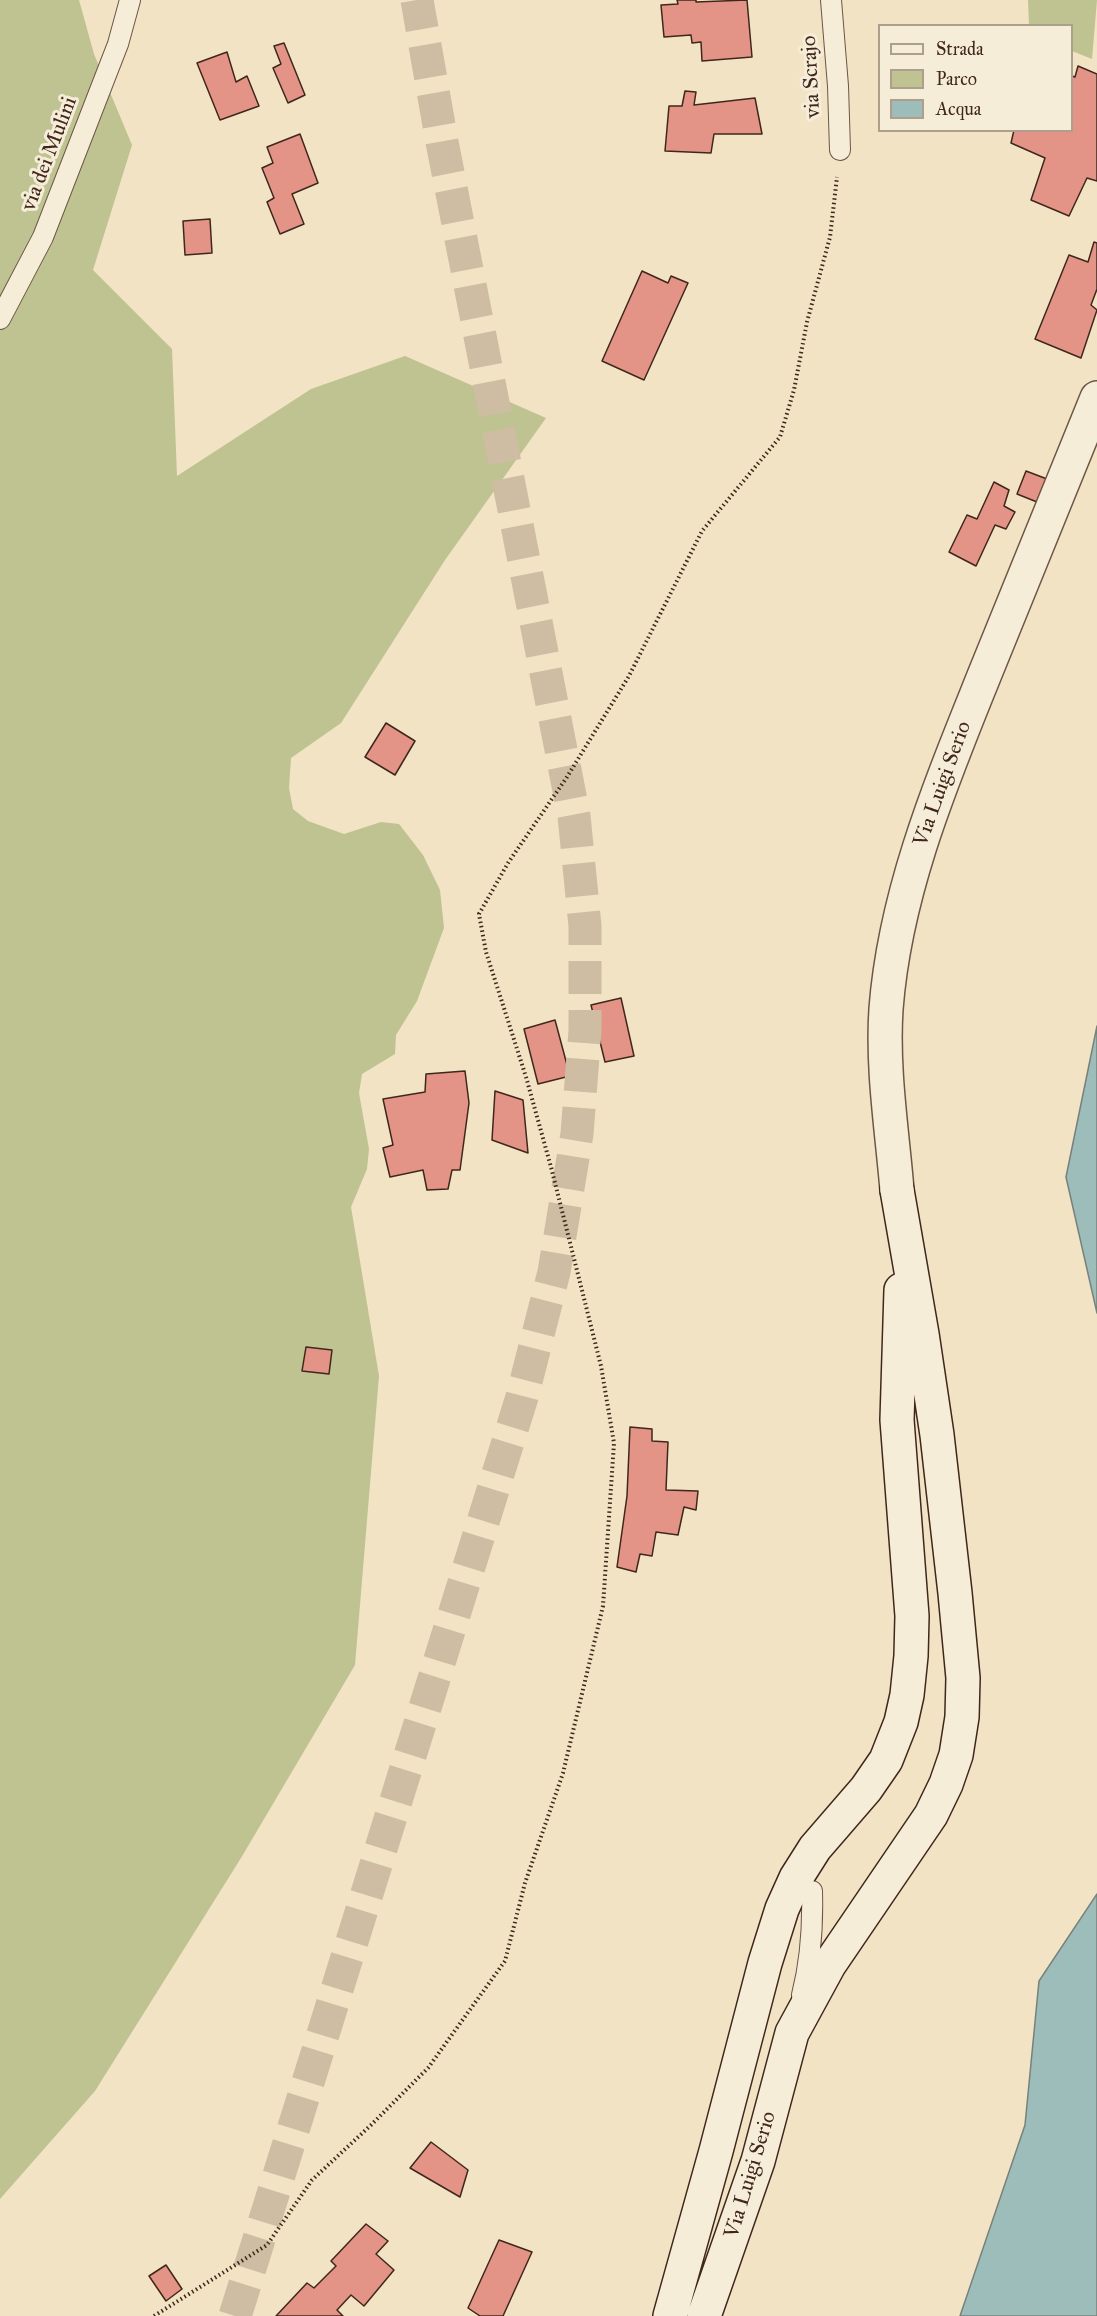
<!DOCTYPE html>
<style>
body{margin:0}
#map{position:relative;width:1097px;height:2316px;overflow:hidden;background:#f1e3c4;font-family:"IM FELL Great Primer",serif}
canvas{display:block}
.legend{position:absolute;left:878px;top:24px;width:195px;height:108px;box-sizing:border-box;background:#f6edd9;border:2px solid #ad9e8d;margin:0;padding:8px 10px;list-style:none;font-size:18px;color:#40271c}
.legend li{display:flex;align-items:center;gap:12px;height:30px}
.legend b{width:30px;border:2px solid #ad9e8d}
</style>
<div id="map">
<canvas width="1097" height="2316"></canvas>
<ul class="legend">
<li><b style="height:8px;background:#f6edd9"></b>Strada</li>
<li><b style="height:16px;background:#bfc291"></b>Parco</li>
<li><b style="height:16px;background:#9cbdba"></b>Acqua</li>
</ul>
</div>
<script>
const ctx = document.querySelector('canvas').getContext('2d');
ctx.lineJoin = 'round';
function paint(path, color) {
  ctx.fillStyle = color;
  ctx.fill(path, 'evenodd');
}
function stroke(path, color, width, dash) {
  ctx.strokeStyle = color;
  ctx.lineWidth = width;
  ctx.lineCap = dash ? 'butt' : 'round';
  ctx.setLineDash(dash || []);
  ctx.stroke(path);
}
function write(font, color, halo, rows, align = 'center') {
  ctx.font = font + ' "IM FELL Great Primer",serif';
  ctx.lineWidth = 6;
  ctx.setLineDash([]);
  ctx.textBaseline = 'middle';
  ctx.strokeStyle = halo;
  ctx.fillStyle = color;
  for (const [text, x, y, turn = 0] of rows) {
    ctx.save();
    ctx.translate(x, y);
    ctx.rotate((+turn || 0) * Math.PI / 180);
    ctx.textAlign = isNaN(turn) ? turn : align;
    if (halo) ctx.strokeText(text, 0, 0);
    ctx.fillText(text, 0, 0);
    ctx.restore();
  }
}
paint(new Path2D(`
 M0,0H79L94,54L132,145L93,270L172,349L177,476L311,389L405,356L546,418L445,560L341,723L291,758L289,788L293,809L308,821L344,834L381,822L399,824L423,855L440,890L444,928L417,1001L396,1035L395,1054L362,1074L359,1093L369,1149L367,1169L351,1207L379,1376L355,1665L241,1858L95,2091L0,2199Z
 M1028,0H1097L1092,59L1072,51V26L1029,25Z`), '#bfc291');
const water = new Path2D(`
 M1097,1026V1313L1066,1177Z
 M1097,1894V2316H960L1025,2125L1039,1981Z`);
paint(water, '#9cbdba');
stroke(water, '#77817b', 1.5);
const building = new Path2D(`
 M677,0H696V2L747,0L752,57L702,61L701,42L692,43L691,35L664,37L661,5L678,4Z
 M284,43L305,95L288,103L273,68L281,64L274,46Z
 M227,52L236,82L247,76L259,106L220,120L197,63Z
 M1078,66L1097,74V181L1087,178L1069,216L1031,200L1045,158L1011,143L1014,130H1072V76L1075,77Z
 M685,91L696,92L694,105L755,98L762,134H714L711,153L665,151L669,106H682Z
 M300,134L318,183L292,194L304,224L280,234L267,202L274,198L262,168L273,163L267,147Z
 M210,219L212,253L185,255L183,221Z
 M1094,242L1097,243V289L1091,305L1097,310L1081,358L1035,339L1069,255L1088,262Z
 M642,271L668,283L671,276L688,283L644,380L602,361Z
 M1026,471L1047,479L1037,502L1017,494Z
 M994,482L1009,490L1004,506L1015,512L1006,529L995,525L976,566L949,552L967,515L977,519Z
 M386,723L415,741L395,775L365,757Z
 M621,998L634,1056L605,1062L591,1005Z
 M555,1020L570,1076L538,1084L524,1029Z
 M465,1071L469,1103L460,1170H452L448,1189L427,1190L423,1170L390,1177L383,1148L393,1145L383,1099L425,1092L426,1074Z
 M495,1091L523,1100L528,1153L492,1140Z
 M306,1347L332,1350L329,1374L302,1371Z
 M630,1427L652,1429V1441L668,1442L666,1490L698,1491L696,1510L684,1507L678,1535L656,1532L652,1556L640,1554L636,1572L617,1567L627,1496Z
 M431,2142L468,2170L460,2197L410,2168Z
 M366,2224L388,2241L376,2254L394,2270L364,2306L351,2295L337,2310L343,2316H276L307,2283L314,2288L336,2266L331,2261Z
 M499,2240L532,2252L503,2316H480L468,2308Z
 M166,2265L182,2289L166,2301L149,2276Z`);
paint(building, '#e39487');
stroke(building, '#40271c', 1.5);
stroke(new Path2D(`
 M235,2316L522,1397L554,1272L577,1134L585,1031V926L574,816L442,142L417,0`), '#cebda2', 33, [33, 16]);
const service = new Path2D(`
 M831,0L838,86L840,150
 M0,319L43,237L118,44L130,0
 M802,1995C811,1960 813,1927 812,1891`);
const tertiary = new Path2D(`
 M897,1190C892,1130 882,1069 886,1009C895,892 941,783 984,676C1022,583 1059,491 1097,398`);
const secondary = new Path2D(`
 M670,2316L716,2151L765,1963L782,1909L796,1878L815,1848L866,1789L886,1760L901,1722L907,1695L911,1656L912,1616L897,1420L901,1290
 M704,2316L758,2161L792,2033L829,1965L931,1815L946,1784L956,1755L962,1717L963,1678L955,1593L937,1435L922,1334L897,1190`);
stroke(service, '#6c5646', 22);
stroke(tertiary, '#6c5646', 36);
stroke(secondary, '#40271c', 36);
stroke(new Path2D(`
 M154,2316L267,2245L312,2180L371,2125L428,2068L505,1961L525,1883L563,1773L603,1606L614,1443L601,1366L551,1167L526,1077L486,952L479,914L508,863L567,777L629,676L702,531L780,437L794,390L807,322L830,237L837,177`), '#40271c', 4, [1.5, 3]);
stroke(service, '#f6edd9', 20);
stroke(tertiary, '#f6edd9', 33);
stroke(secondary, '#f6edd9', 33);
write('21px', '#40271c', '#f6edd9', [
 ["via Scrajo",812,77,-93],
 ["via dei Mulini",50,154,-69],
 ["Via Luigi Serio",943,784,-70],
 ["Via Luigi Serio",751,2175,-73]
]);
</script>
